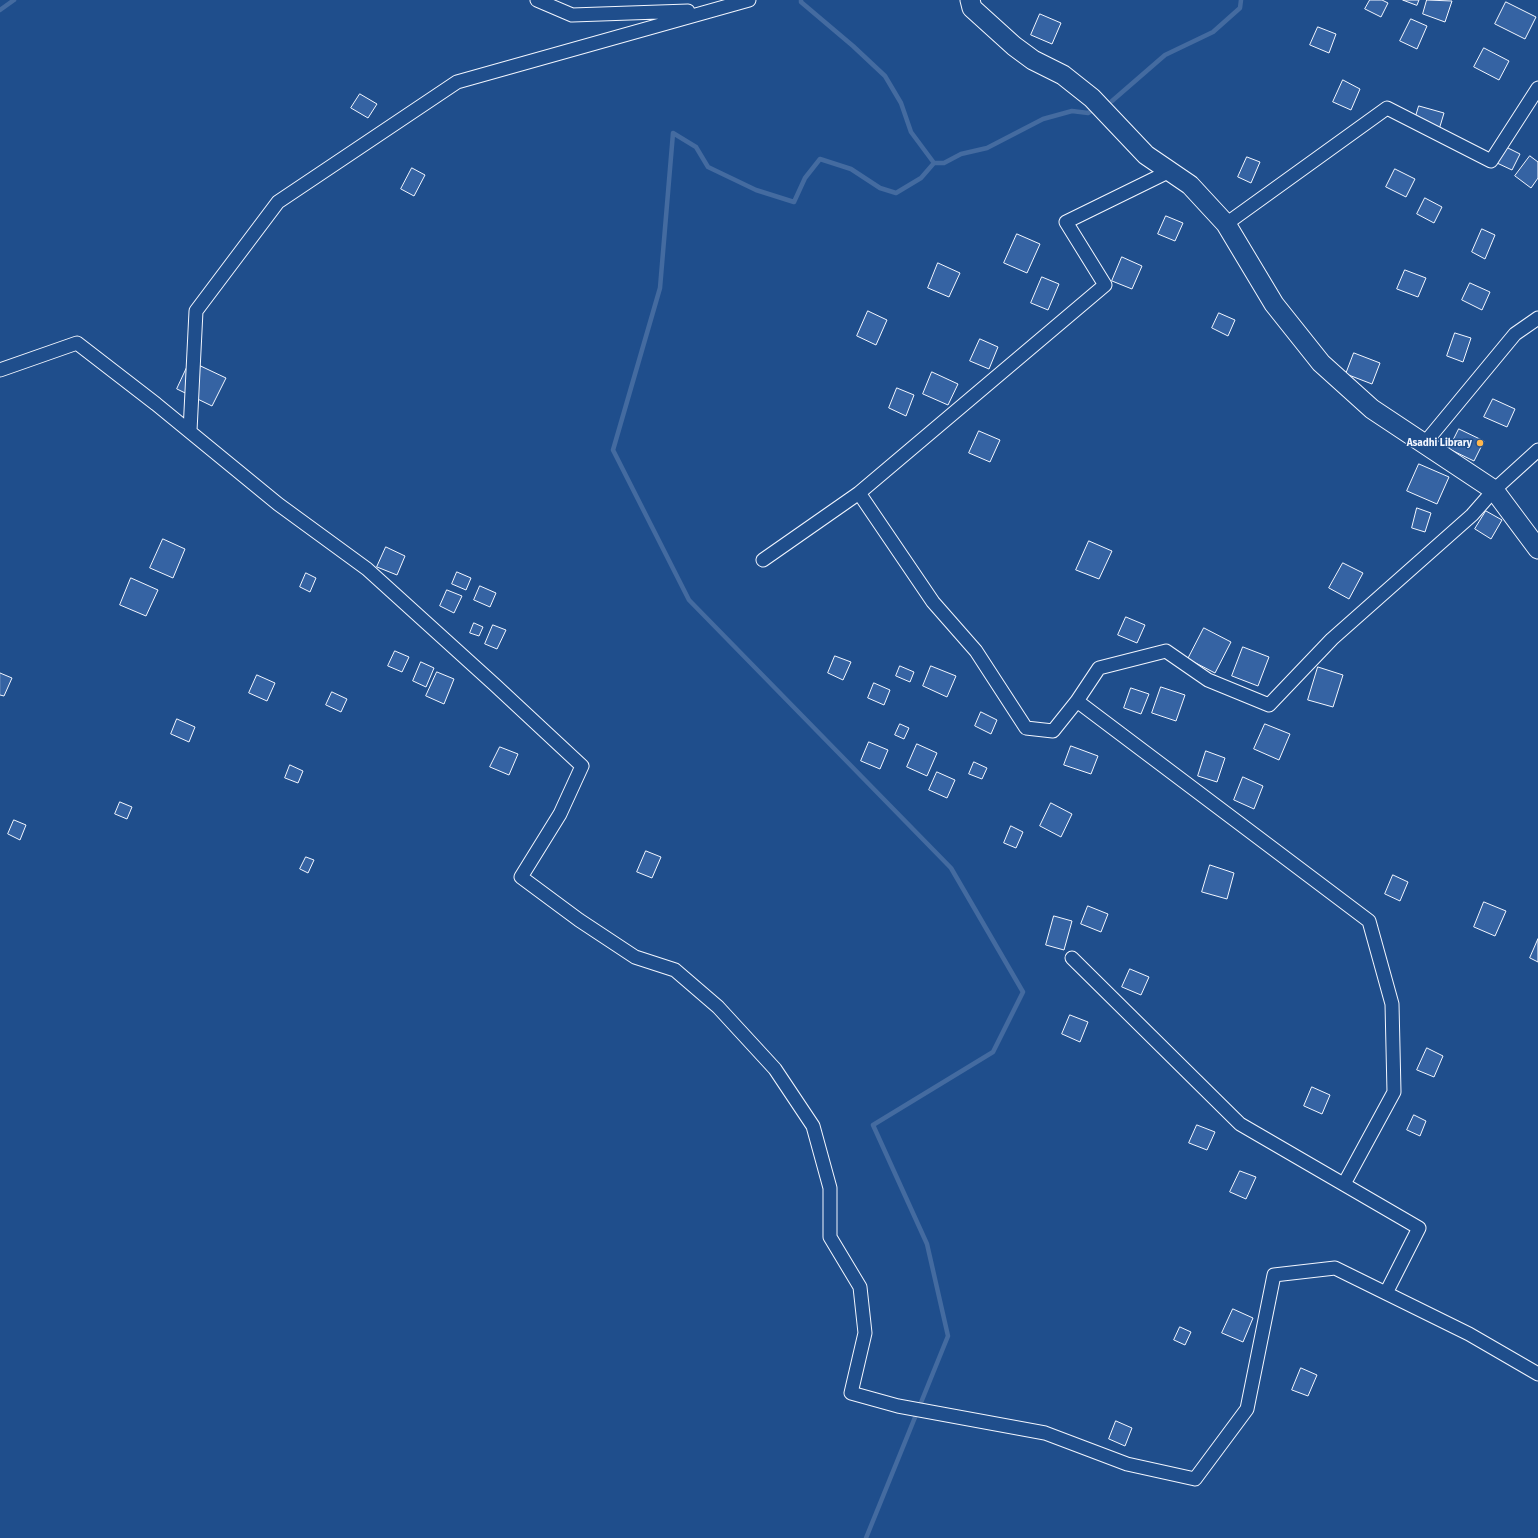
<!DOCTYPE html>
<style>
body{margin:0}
canvas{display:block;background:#1f4e8c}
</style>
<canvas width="1538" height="1538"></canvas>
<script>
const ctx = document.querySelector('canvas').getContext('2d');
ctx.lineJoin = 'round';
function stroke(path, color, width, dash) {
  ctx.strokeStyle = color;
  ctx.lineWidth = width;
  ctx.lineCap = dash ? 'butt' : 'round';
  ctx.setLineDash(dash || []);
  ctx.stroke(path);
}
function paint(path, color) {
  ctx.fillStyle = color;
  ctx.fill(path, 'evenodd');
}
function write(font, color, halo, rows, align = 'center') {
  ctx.font = font + ' "Fira Sans",sans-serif';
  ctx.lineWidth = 3;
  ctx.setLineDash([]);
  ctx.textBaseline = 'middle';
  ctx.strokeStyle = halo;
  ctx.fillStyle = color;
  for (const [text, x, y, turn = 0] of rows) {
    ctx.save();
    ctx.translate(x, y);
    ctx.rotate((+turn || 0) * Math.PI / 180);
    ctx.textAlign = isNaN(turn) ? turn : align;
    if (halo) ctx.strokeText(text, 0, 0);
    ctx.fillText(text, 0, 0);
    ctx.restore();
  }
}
stroke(new Path2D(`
 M801,0V2L853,46L885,76L901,103L911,132L934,163
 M0,10L14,0
 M1112,101L1165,55L1213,32L1240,8L1241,0
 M866,1538L948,1336L927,1244L873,1125L993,1052L1023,992L951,868L689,600L613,450L660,288L673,133L696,147L708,167L756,190L794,202L805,178L820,159L851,169L880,188L896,193L921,178L934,163H944L961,154L987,148L1043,119L1072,111L1088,113L1093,110`), '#446ba0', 4.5);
const building = new Path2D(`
 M1370,0H1382L1388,3L1381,17L1365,9Z
 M1403,0H1419L1417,5Z
 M1427,0L1452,1L1445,22L1423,14Z
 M1506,2L1536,17L1525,39L1495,24Z
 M1040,14L1061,23L1052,44L1031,35Z
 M1411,19L1427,26L1417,49L1400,41Z
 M1318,27L1336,34L1329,53L1310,45Z
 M1484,48L1509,61L1499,80L1474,67Z
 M1343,80L1360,89L1351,110L1333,102Z
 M360,94L377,104L368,118L351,108Z
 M1419,106L1444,113L1438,133L1413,126Z
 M1506,147L1520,154L1512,170L1497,163Z
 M1530,156L1538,162V178L1531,188L1515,176Z
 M1247,157L1260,162L1251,183L1238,177Z
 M412,168L425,175L414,196L401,189Z
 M1395,169L1415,179L1406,197L1386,187Z
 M1425,198L1442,207L1434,223L1417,214Z
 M1166,216L1183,223L1175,241L1158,234Z
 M1482,229L1495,235L1485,259L1472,252Z
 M1017,234L1040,244L1027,273L1004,263Z
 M1122,257L1142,266L1132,289L1112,281Z
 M938,263L960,273L949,297L928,288Z
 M1405,270L1426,278L1418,297L1397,289Z
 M1042,277L1059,284L1048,310L1031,303Z
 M1470,283L1490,292L1482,310L1462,300Z
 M868,311L887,320L876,345L857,336Z
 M1219,313L1235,320L1228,336L1212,328Z
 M1455,333L1471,338L1463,362L1447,356Z
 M980,339L998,347L989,369L970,361Z
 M1354,353L1380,363L1372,384L1346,374Z
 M190,361L226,378L212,406L177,389Z
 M932,372L958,384L948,405L923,394Z
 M897,388L914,395L906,416L889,408Z
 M1493,399L1515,409L1507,427L1484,417Z
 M1459,429L1484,441L1474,461L1449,449Z
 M979,431L1000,440L990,462L969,453Z
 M1419,464L1449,477L1437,504L1407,491Z
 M1417,508L1431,513L1425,532L1412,528Z
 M1486,511L1502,520L1491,539L1475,529Z
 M163,539L185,549L173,578L150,568Z
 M1089,541L1112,551L1099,579L1076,570Z
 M386,547L405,556L397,575L377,567Z
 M1343,563L1363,573L1349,599L1329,588Z
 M457,572L471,578L466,590L452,584Z
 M306,573L316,578L310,592L300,587Z
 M131,578L158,590L146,616L120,605Z
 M480,586L496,593L490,607L474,600Z
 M447,590L462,596L454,613L440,606Z
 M1126,617L1145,625L1137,643L1118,635Z
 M474,623L483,627L479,636L470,633Z
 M493,625L506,630L497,649L485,644Z
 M1204,628L1231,642L1215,673L1188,659Z
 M1243,647L1269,657L1258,686L1232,676Z
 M395,651L409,657L402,672L388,666Z
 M835,656L851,662L843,680L828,673Z
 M421,662L434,668L426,687L413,681Z
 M900,666L914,672L910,682L896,676Z
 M931,666L956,676L947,697L923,686Z
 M1318,667L1343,675L1333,707L1308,700Z
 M437,672L454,679L444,704L426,696Z
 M0,673L12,678L4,696L0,695Z
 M257,675L275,683L267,701L249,693Z
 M874,683L890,690L884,705L868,698Z
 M1161,687L1185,695L1176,721L1152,713Z
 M1131,688L1149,694L1141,714L1124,708Z
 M332,692L347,699L341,712L326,705Z
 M981,712L997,720L991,734L975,726Z
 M177,719L195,727L189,742L171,734Z
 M900,724L909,728L904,739L895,735Z
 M1265,724L1290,734L1279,760L1254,749Z
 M869,742L888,750L880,769L861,761Z
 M917,744L937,753L927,776L907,767Z
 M1071,746L1098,756L1091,774L1064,765Z
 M500,747L518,754L509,775L490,767Z
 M1206,751L1225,758L1217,782L1198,776Z
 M974,762L987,768L982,779L969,774Z
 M290,765L303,771L298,783L285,778Z
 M937,772L955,780L947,798L929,790Z
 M1243,777L1263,786L1254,809L1234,800Z
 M120,802L132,807L127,819L115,814Z
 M1051,803L1072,814L1061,837L1040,826Z
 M14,820L26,825L20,840L8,834Z
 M1011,826L1023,832L1016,848L1004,843Z
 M646,851L661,857L652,878L637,872Z
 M306,857L314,860L308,873L300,869Z
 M1210,865L1234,873L1227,899L1202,892Z
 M1393,875L1408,882L1400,901L1385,894Z
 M1484,902L1506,911L1495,936L1474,927Z
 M1088,906L1108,914L1101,932L1081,924Z
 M1054,916L1072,921L1064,950L1046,945Z
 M1538,939V962L1530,958Z
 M1130,969L1149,977L1141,995L1122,987Z
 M1070,1015L1088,1022L1080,1042L1062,1034Z
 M1427,1048L1443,1056L1434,1077L1417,1070Z
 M1312,1087L1330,1095L1322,1114L1304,1106Z
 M1414,1115L1426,1121L1420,1136L1407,1130Z
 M1197,1125L1215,1132L1207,1150L1189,1143Z
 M1240,1171L1256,1177L1246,1199L1230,1192Z
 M1233,1309L1253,1318L1243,1342L1222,1333Z
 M1180,1327L1191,1332L1185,1345L1174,1340Z
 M1301,1368L1317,1375L1308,1396L1292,1390Z
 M1116,1421L1132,1428L1125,1446L1109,1439Z`);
paint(building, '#3563a3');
stroke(building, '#f2f6ff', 1);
const street = new Path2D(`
 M537,0L572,15L688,11
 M1226,224L1387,108L1491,161L1538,88
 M0,370L77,343L156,404L278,504L367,569L495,685L582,766L560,814L521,877L579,920L635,957L675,970L718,1007L775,1069L813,1126L830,1188V1237L860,1287L865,1333L851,1393L898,1406L1045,1433L1127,1464L1195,1479L1247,1409L1274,1275L1335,1268L1469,1334L1538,1374
 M190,431L196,311L278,202L457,82L749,0
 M1424,444L1515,334L1538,318
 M859,493L1105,285L1066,222L1170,171
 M763,560L859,493L933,602L976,651L1026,728L1053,731L1077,701L1099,668L1166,651L1208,680L1269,705L1332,639L1472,515L1494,490L1538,450
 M1077,701L1369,921L1392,1004L1394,1092L1344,1184
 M1072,958L1240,1124L1419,1228L1386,1293`);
const secondary = new Path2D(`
 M970,0L972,8L1014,46L1033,60L1063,75L1092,98L1146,155L1190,185L1226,224L1274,304L1321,363L1372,409L1494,490L1538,549`);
stroke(street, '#f2f6ff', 15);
stroke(secondary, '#f2f6ff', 21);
stroke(street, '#1f4e8c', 13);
stroke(secondary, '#1f4e8c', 19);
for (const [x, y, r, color] of [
 [1480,443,4,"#ffb74d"]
]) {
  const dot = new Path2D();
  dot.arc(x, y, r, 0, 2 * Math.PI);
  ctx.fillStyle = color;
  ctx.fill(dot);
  stroke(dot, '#1f4e8c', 1.5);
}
write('bold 10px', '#f2f6ff', '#1f4e8c', [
 ["Asadhi Library",1472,443]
], 'right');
</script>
